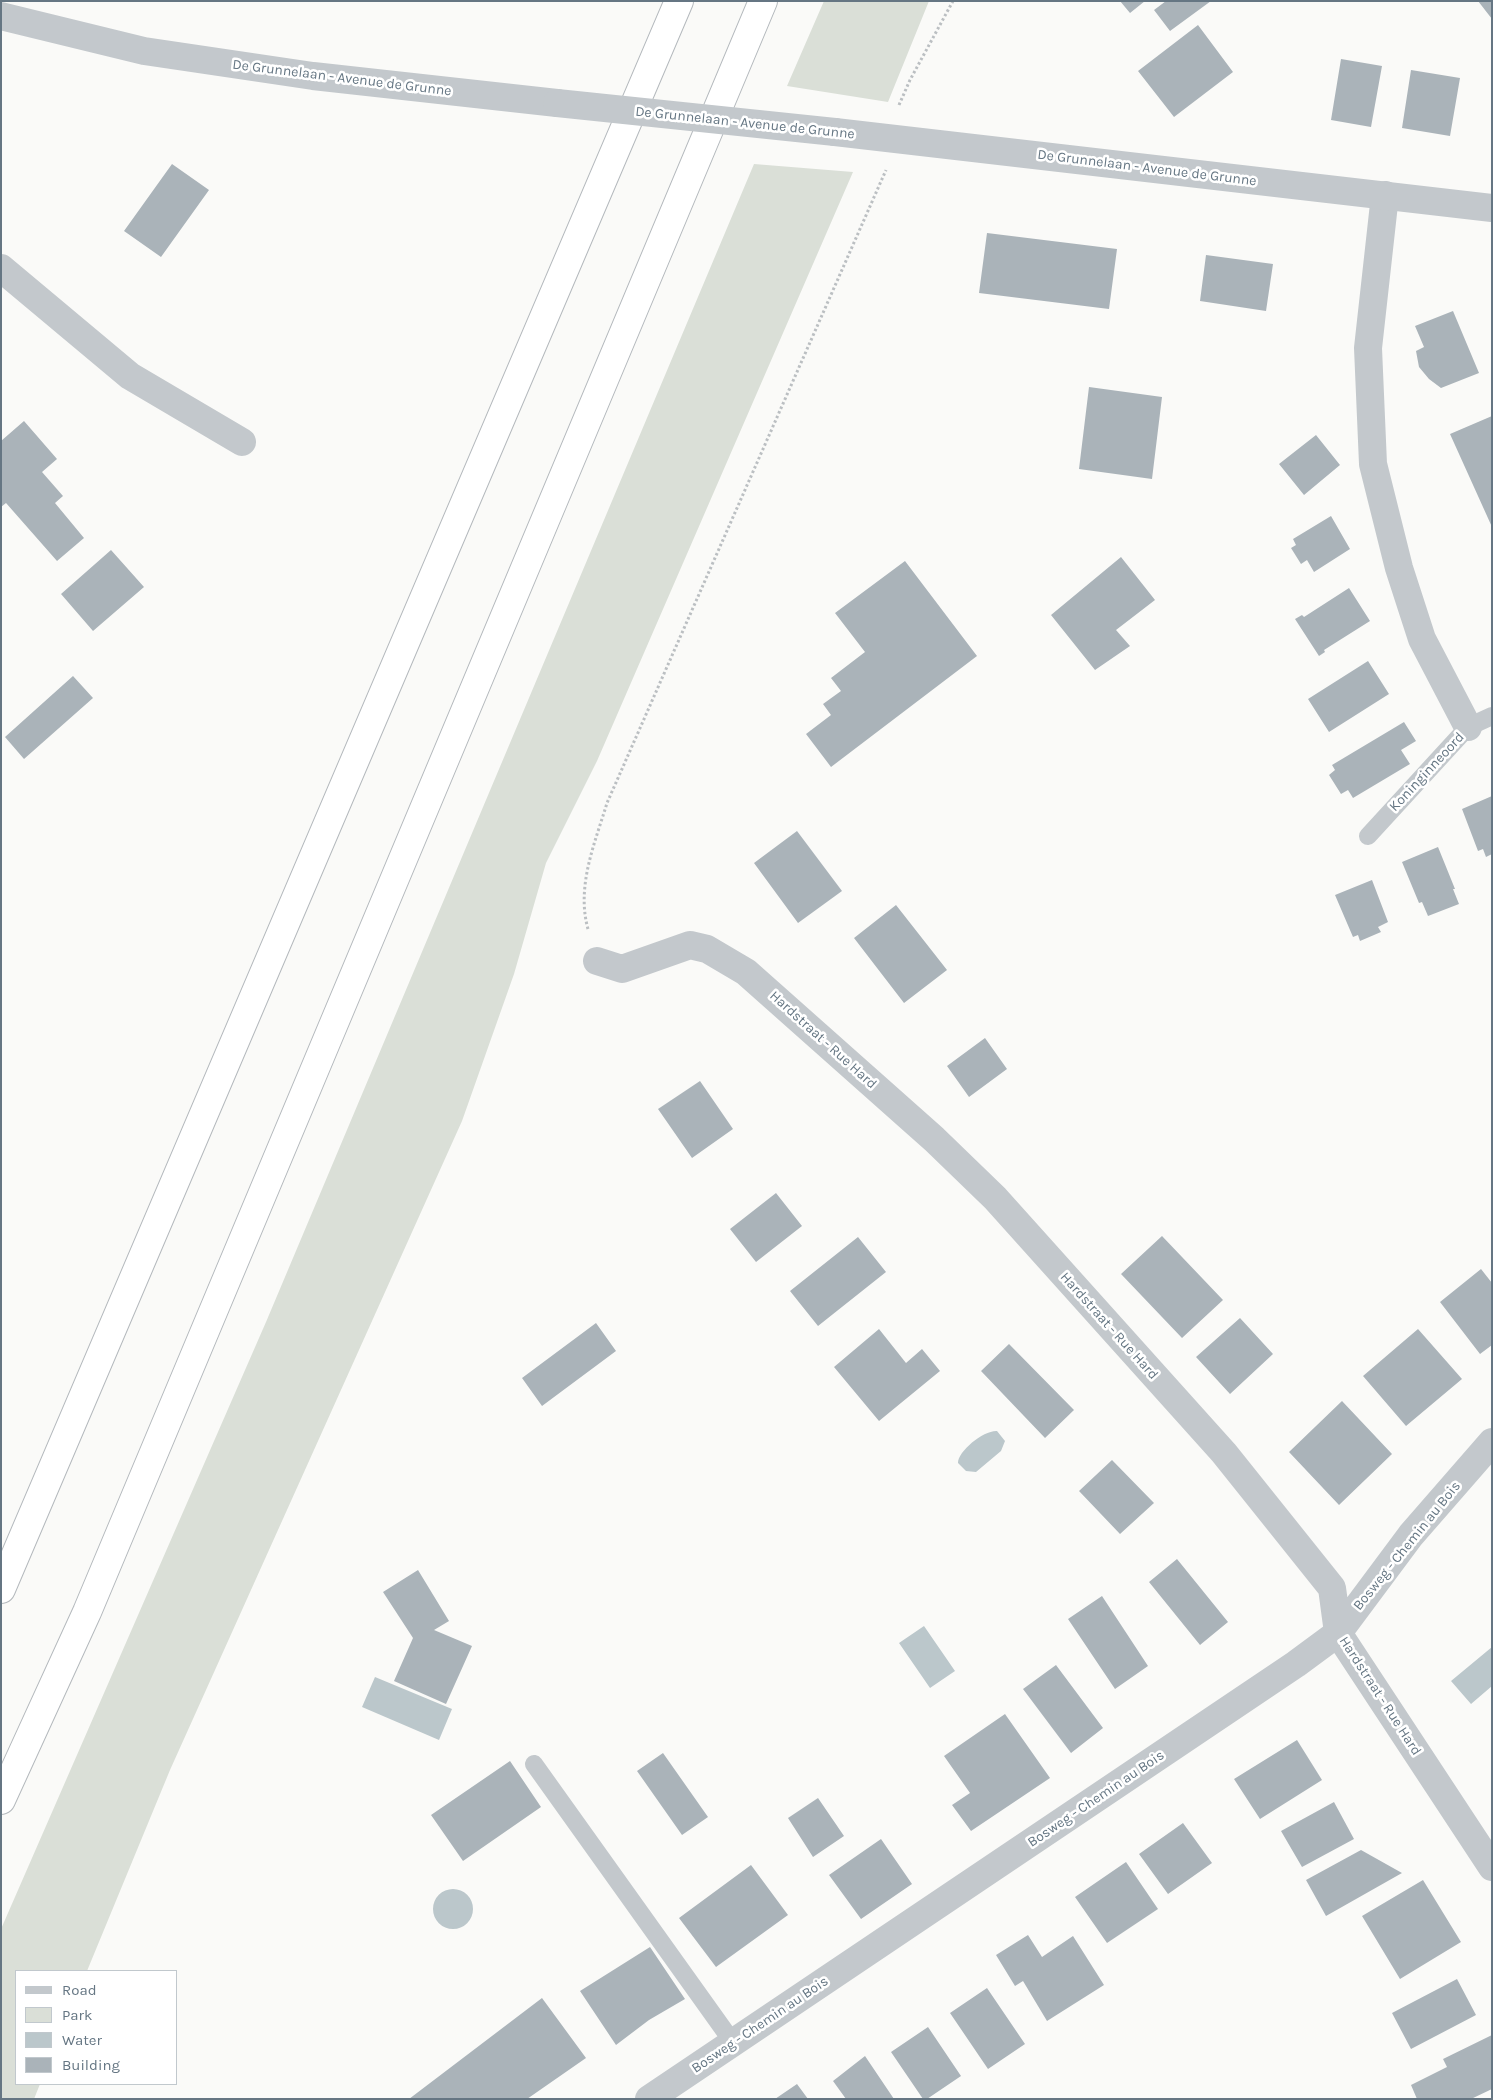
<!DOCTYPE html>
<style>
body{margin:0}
#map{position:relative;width:1493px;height:2100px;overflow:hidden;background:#fafaf8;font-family:Karla,sans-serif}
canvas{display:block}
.frame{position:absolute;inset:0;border:2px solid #657683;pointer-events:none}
.legend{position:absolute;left:15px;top:1970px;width:162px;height:115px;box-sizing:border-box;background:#fff;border:1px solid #c1c8cd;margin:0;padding:6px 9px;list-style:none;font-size:15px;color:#657683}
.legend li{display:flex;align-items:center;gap:10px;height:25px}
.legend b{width:25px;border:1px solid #c1c8cd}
</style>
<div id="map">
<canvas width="1493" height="2100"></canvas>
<div class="frame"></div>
<ul class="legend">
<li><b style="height:6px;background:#c3c8cc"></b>Road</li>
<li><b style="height:14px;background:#dadfd7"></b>Park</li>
<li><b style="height:14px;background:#bbc7cb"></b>Water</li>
<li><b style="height:14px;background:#aab3b9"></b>Building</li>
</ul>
</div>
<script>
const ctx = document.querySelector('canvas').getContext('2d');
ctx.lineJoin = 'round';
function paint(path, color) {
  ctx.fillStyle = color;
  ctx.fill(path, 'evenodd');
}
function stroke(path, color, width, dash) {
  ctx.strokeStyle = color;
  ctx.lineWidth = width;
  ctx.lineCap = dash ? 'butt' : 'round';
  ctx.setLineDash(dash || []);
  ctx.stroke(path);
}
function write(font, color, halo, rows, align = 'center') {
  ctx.font = font + ' Karla,sans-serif';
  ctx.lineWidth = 5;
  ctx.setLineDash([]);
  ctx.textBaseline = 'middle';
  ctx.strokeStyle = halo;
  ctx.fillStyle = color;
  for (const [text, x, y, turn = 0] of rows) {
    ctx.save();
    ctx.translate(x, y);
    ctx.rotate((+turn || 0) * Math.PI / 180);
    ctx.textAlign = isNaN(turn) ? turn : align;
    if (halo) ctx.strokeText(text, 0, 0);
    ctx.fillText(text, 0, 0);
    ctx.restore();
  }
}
paint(new Path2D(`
 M824,1H929L888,102L787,86Z
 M754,164L853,172L597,761L546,863L514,974L462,1121L170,1770L87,1971H16V2084H40L34,2099H1V1929L266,1322Z`), '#dadfd7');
paint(new Path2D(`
 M997,1431L1005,1441L1001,1451L976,1472L966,1471L958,1463C958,1451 984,1430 997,1431Z
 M924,1626L955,1671L930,1688L899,1643Z
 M1492,1647V1686L1471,1704L1451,1681Z
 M375,1677L452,1709L439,1740L362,1707Z
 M433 1909a20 20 0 1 1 40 0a20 20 0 1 1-40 0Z`), '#bbc7cb');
paint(new Path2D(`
 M1120,1H1145L1130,13Z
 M1166,1H1211L1170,31L1154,10Z
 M1478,1H1492V19Z
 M1198,25L1233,72L1174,117L1138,71Z
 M1341,59L1382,66L1371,127L1331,120Z
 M1411,70L1460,78L1450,136L1402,128Z
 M172,164L209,190L161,257L124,231Z
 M987,233L1117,249L1109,309L979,293Z
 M1206,255L1273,264L1266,311L1200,301Z
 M1453,311L1479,373L1441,388L1429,379L1419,367L1416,351L1424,347L1415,326Z
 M1089,387L1162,397L1152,479L1079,469Z
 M1492,416V527L1450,434Z
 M24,421L57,459L42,472L63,496L55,503L84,538L57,561L6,503L1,507V441Z
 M1316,435L1340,465L1304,495L1279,464Z
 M1331,516L1350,549L1314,572L1307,560L1301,564L1291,548L1296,545L1293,539Z
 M111,550L144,587L93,631L61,594Z
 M1121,557L1155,600L1116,630L1130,646L1095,670L1051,615Z
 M905,561L977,656L831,767L806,734L831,715L823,704L841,691L831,678L865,652L835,613Z
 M1349,588L1370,621L1324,650L1325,652L1319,656L1295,619L1302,615L1304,617Z
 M1368,661L1389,694L1329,732L1308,699Z
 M73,676L93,698L24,759L5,737Z
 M1404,722L1416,741L1401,750L1410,764L1353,798L1348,790L1341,794L1329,775L1335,770L1332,765Z
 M1492,796V854L1486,857L1483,849L1478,851L1462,809Z
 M797,831L842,891L798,923L754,863Z
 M1438,847L1455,889H1453L1459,904L1428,916L1422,902L1419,903L1402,862Z
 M1372,880L1388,922L1378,927L1381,932L1360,941L1358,935L1353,937L1335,895Z
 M896,905L947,970L904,1003L854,938Z
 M985,1038L1007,1069L969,1097L947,1066Z
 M700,1081L733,1129L692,1158L658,1109Z
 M776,1193L802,1226L756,1262L730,1229Z
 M1162,1236L1223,1300L1182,1338L1121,1274Z
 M858,1237L886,1272L818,1326L790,1291Z
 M1481,1269L1492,1283V1345L1480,1354L1440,1302Z
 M1240,1318L1273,1354L1230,1394L1196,1357Z
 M596,1323L616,1351L542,1406L522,1378Z
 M879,1329L906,1363L922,1349L940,1371L879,1421L834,1367Z
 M1418,1329L1462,1379L1406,1426L1363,1376Z
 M1009,1344L1074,1410L1045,1438L981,1371Z
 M1342,1401L1392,1454L1339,1505L1289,1452Z
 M1112,1460L1154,1503L1120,1534L1079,1491Z
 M1177,1559L1228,1622L1200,1645L1149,1582Z
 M418,1570L449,1621L434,1630L472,1646L446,1704L394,1681L413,1638L383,1592Z
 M1102,1596L1148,1666L1115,1689L1068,1619Z
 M1056,1665L1103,1728L1071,1753L1023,1689Z
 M1005,1714L1050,1778L971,1831L952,1805L970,1793L944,1756Z
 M1297,1740L1322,1780L1260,1819L1234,1779Z
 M663,1753L708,1817L682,1835L637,1771Z
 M510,1761L541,1807L463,1861L431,1815Z
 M818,1798L844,1836L813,1857L788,1818Z
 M1334,1802L1354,1839L1302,1867L1281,1831Z
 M1183,1823L1212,1863L1168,1894L1139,1854Z
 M881,1839L912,1884L861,1919L829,1875Z
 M1361,1850L1402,1873L1326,1916L1306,1880Z
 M1126,1862L1158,1909L1107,1943L1075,1897Z
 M751,1865L788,1915L716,1967L679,1918Z
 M1423,1880L1461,1942L1400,1979L1362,1916Z
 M1028,1935L1042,1957L1073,1936L1104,1985L1047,2021L1023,1981L1015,1986L996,1955Z
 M650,1947L685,1999L649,2020L616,2045L580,1991Z
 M1457,1979L1476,2015L1411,2049L1392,2013Z
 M987,1988L1025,2044L988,2069L950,2013Z
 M542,1998L586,2058L527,2099H409Z
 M928,2027L961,2076L927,2099H923L891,2052Z
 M1492,2035V2089L1471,2099H1417L1411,2085L1447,2067L1443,2059Z
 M865,2056L894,2099H846L833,2081Z
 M797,2084L808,2099H775Z`), '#aab3b9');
const motorway = new Path2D(`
 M1,1589L679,1
 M1,1800L87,1612L763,1`);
stroke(motorway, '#b4b9bd', 30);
stroke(new Path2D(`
 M899,105L910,80L953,1
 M588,929C576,886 595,843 607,803L886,170`), '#bbbfc2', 3, [2.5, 2.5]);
stroke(new Path2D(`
 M1368,836L1468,727L1492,716
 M534,1764L734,2044`), '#c3c8cc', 18);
stroke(new Path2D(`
 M1385,195L1368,348L1373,464L1399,568L1422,639L1468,727
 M1,268L130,376L242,442
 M597,961L622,969L690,945L707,949L746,972L934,1139L995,1198L1224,1453L1332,1588L1338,1633L1492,1867
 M649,2099L1296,1664L1338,1633L1411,1535L1492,1442`), '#c3c8cc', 28);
stroke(new Path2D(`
 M1,16L144,51L313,76L557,103
 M835,132L1492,208`), '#c3c8cc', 28);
stroke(motorway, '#fff', 28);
stroke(new Path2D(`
 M557,103L835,132`), '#c3c8cc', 28);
write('14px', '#657683', '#fff', [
 ["De Grunnelaan - Avenue de Grunne",342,78,7],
 ["De Grunnelaan - Avenue de Grunne",745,123,6],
 ["De Grunnelaan - Avenue de Grunne",1147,168,7],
 ["Koninginneoord",1427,772,-47],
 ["Hardstraat - Rue Hard",823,1040,42],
 ["Hardstraat - Rue Hard",1109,1326,48],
 ["Bosweg - Chemin au Bois",1407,1546,-51],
 ["Hardstraat - Rue Hard",1380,1696,57],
 ["Bosweg - Chemin au Bois",1096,1799,-34],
 ["Bosweg - Chemin au Bois",760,2025,-34]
]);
</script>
